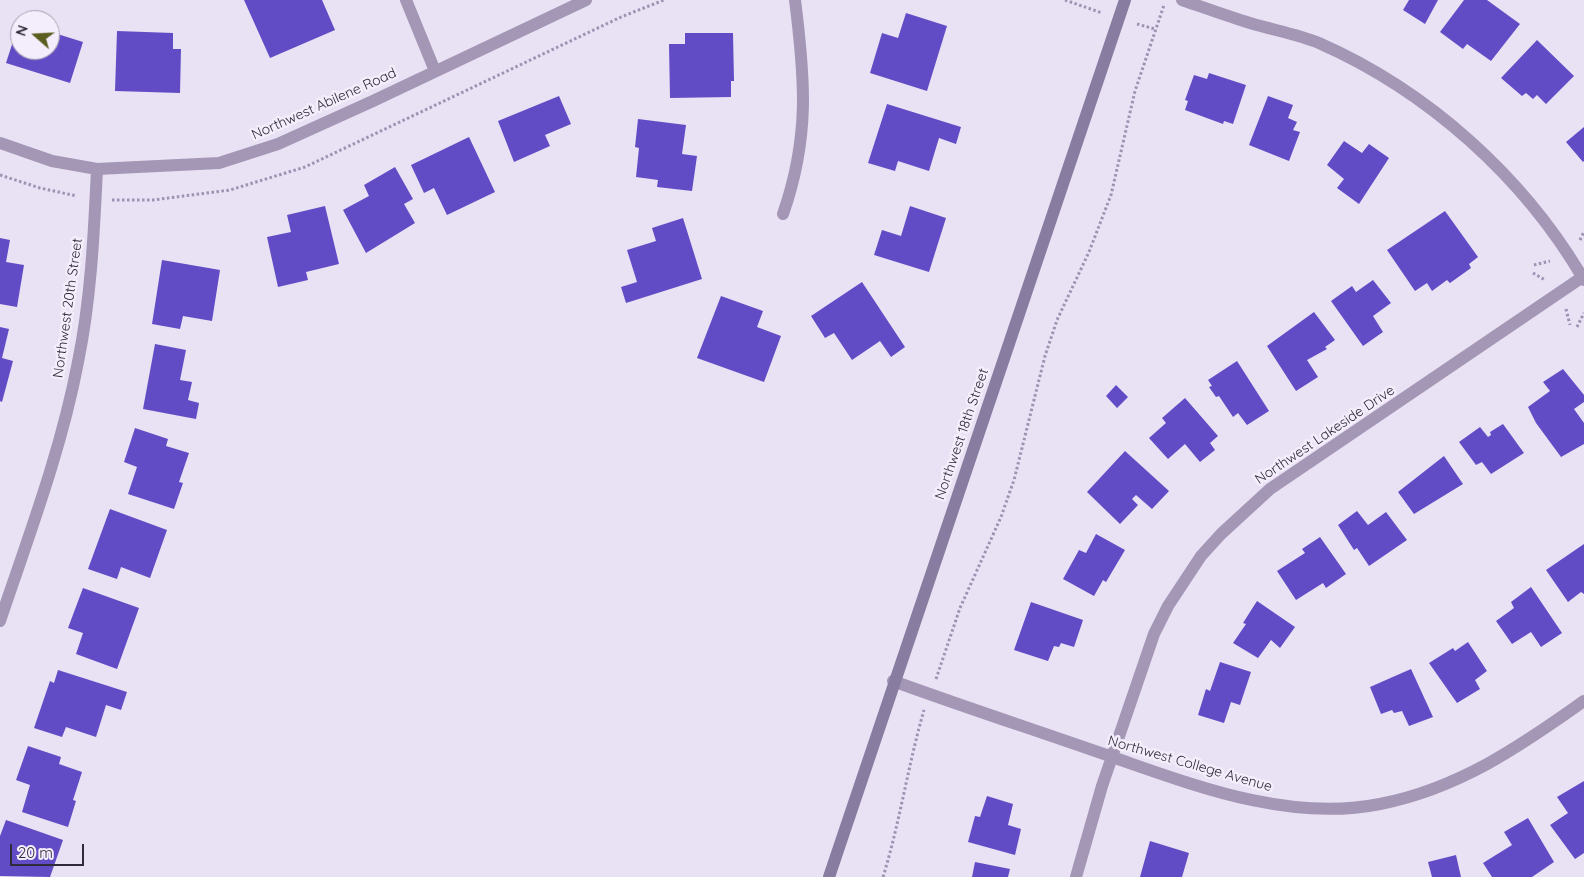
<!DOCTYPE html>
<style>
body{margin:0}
#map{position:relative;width:1584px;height:877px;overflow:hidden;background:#e9e1f4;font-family:Quicksand,sans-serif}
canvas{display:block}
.north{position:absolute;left:10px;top:10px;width:50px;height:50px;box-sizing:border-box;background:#f4edfb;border:1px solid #a59fae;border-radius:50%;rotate:289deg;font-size:14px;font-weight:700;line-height:20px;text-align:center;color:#2f2b3a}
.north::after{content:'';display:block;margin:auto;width:18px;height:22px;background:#5c5d20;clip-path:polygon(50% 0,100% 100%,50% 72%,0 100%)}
.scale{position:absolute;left:10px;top:844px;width:74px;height:22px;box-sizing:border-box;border:2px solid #2f2b3a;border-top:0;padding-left:6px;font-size:15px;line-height:18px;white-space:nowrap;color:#2f2b3a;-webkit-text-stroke:4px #f4edfb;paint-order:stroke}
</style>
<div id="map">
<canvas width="1584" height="877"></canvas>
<div class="north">N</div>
<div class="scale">20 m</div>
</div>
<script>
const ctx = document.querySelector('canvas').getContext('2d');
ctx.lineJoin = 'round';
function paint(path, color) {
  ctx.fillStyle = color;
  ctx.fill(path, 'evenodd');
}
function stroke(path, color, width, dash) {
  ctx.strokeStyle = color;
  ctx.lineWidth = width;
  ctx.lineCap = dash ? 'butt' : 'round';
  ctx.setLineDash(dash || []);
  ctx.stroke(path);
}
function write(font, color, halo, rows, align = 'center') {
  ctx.font = font + ' Quicksand,sans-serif';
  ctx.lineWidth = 5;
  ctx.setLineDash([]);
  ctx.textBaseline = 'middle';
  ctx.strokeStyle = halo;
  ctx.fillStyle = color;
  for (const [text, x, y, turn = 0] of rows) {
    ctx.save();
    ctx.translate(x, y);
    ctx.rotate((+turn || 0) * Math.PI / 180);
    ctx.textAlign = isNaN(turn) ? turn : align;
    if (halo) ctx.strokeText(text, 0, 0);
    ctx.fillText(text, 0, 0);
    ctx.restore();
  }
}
paint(new Path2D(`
 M244,0H322L335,30L270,58Z
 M1409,0H1438L1425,24L1403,10Z
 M1464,0H1487L1520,24L1491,61L1467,44L1463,49L1440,32Z
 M906,13L947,26L927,91L870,73L882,33L898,38Z
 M117,31L173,33V49H181L180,93L115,91Z
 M16,32L20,34V50H50L51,32L83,42L70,83L6,63Z
 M685,33H733L734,81H731V97L670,98L669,44H685Z
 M1537,40L1574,76L1546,104L1537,95L1533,99L1526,93L1522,96L1501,78Z
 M1209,73L1246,85L1233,124L1224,121L1223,124L1185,110L1188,101L1185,100L1194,75L1207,79Z
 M559,96L571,124L545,135L550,146L514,162L498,121Z
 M1268,96L1293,105L1288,118L1297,122L1293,130L1300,132L1289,161L1249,145Z
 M887,104L961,127L956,144L939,138L929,171L898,161L895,171L868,163Z
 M638,119L686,125L682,154L697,156L692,191L657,187L658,180L636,177L639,148L635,147Z
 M1584,127V161L1583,162L1566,142Z
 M469,137L495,192L447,215L434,188L424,193L411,165Z
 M1344,141L1362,153L1369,144L1389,158L1359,204L1337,188L1344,179L1327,165Z
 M395,167L413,199L404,204L415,223L366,253L343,210L369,196L364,185Z
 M325,206L339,264L306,272L308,280L278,287L267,237L291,232L287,215Z
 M910,206L946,218L929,272L874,255L882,230L901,236Z
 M1445,211L1478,257L1469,264L1471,268L1450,283L1447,280L1432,291L1427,283L1415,291L1387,250Z
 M683,218L702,279L626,303L621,287L637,282L627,250L656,241L652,228Z
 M0,238L10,240L6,262L24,265L17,307L0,304Z
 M162,260L220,270L212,321L183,316L180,329L152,324Z
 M1373,280L1391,303L1373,316L1383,332L1363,346L1331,301L1352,286L1356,292Z
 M862,282L905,347L891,357L880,341L852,360L834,333L825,338L811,316Z
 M721,296L763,311L757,327L781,336L764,382L697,358Z
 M1314,312L1335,340L1325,347L1327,349L1307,360L1318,377L1296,391L1267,346Z
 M0,327L9,329L2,358L13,361L2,402L0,401Z
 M155,344L186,350L180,380L192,382L188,400L199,403L196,419L143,409Z
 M1237,361L1269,411L1247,425L1238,413L1233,417L1219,396L1216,397L1209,387L1212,386L1208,380Z
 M1563,369L1584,395V402L1574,409L1584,423V444L1561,457L1536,423L1528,407L1550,391L1543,382Z
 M1116,385L1128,397L1117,408L1106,396Z
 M1185,398L1218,436L1210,443L1215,450L1200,462L1185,444L1168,459L1149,438L1166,423L1162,418Z
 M1503,424L1524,453L1491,474L1482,462L1476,465L1459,442L1480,427L1488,437L1491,435L1490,432Z
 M135,428L168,439L166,446L189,453L179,482L183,483L174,509L128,494L137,467L124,462Z
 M1125,451L1169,491L1152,509L1136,495L1132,499L1138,505L1120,524L1087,492Z
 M1444,456L1463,484L1414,514L1398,492Z
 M110,509L167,530L150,578L121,567L117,579L88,569Z
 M1357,511L1368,525L1386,512L1407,540L1369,566L1357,548L1354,550L1338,525Z
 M1096,534L1125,550L1106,582L1103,580L1094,596L1063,579L1079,550L1086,553Z
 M1320,537L1346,574L1326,588L1323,583L1296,600L1277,571L1305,553L1302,549Z
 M1584,544V594L1581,592L1568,602L1546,570Z
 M1531,587L1562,633L1541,647L1531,632L1512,644L1496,621L1514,608L1511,602Z
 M83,588L139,608L117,669L76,654L83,633L68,628Z
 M1257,601L1295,627L1280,648L1271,640L1258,658L1233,643L1246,624L1243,623Z
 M1031,602L1083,620L1074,647L1061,643L1059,647L1054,646L1048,661L1014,650Z
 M1468,642L1487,671L1475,680L1480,689L1457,703L1429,663L1453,648L1455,651Z
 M1220,662L1251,672L1240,705L1231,702L1224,723L1198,715L1206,689L1210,691Z
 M1411,669L1433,717L1409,726L1402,711L1394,713L1392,710L1381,714L1370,687Z
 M58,670L127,692L121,710L106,705L96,737L66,727L62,737L34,728L50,681L54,683Z
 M28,746L61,757L59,764L82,772L73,800L76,801L68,827L22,812L30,785L16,780Z
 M1584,781V853L1575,859L1550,825L1568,813L1557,797Z
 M987,796L1013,804L1008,825L1021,829L1015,855L968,842L975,816L980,817Z
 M1528,818L1554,862L1532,877H1492L1483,863L1512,845L1504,832Z
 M6,820L63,840L50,877L0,876V836Z
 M1150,841L1189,853L1182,877H1140Z
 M1456,855L1461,877H1432L1428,862Z
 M975,862L1010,869L1008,877H972Z`), '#624cc6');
stroke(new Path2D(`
 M1065,0L1102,13
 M1137,24L1155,29
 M0,175L40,188L77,196
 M112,200H153L230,190L305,167L621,17L664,0
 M1580,240L1584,232
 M1534,265L1550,261
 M1533,273L1545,280
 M1566,309L1570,325
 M1577,327L1584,313
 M936,679L960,608L1001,517L1014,480L1045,356L1057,320L1089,252L1111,195L1135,91L1164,5
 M883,877C900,822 908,765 924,710`), '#9e92b3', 3, [2.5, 2.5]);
stroke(new Path2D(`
 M406,0L435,71
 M1182,0C1205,8 1227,16 1250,23C1273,30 1297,34 1319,43C1428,91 1524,177 1584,280
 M0,143L52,161L97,169L219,163L278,144L373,101L586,0
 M783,214C810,137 805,79 795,0
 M0,621C29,535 61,451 78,362C91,299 94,233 97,169
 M893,681C967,708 1041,732 1115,758C1199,787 1290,822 1380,804C1458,789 1521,746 1584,701
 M1076,877L1102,786L1154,634L1168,606L1201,556L1221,534L1270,489L1584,276`), '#a397b5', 12);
stroke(new Path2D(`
 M829,877L1125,0`), '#887da0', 12);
write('14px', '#2f2b3a', '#f4edfb', [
 ["Northwest Abilene Road",324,104,-24],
 ["Northwest 20th Street",68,308,-82],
 ["Northwest 18th Street",962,434,-71],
 ["Northwest Lakeside Drive",1325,435,-34],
 ["Northwest College Avenue",1190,764,16]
]);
</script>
